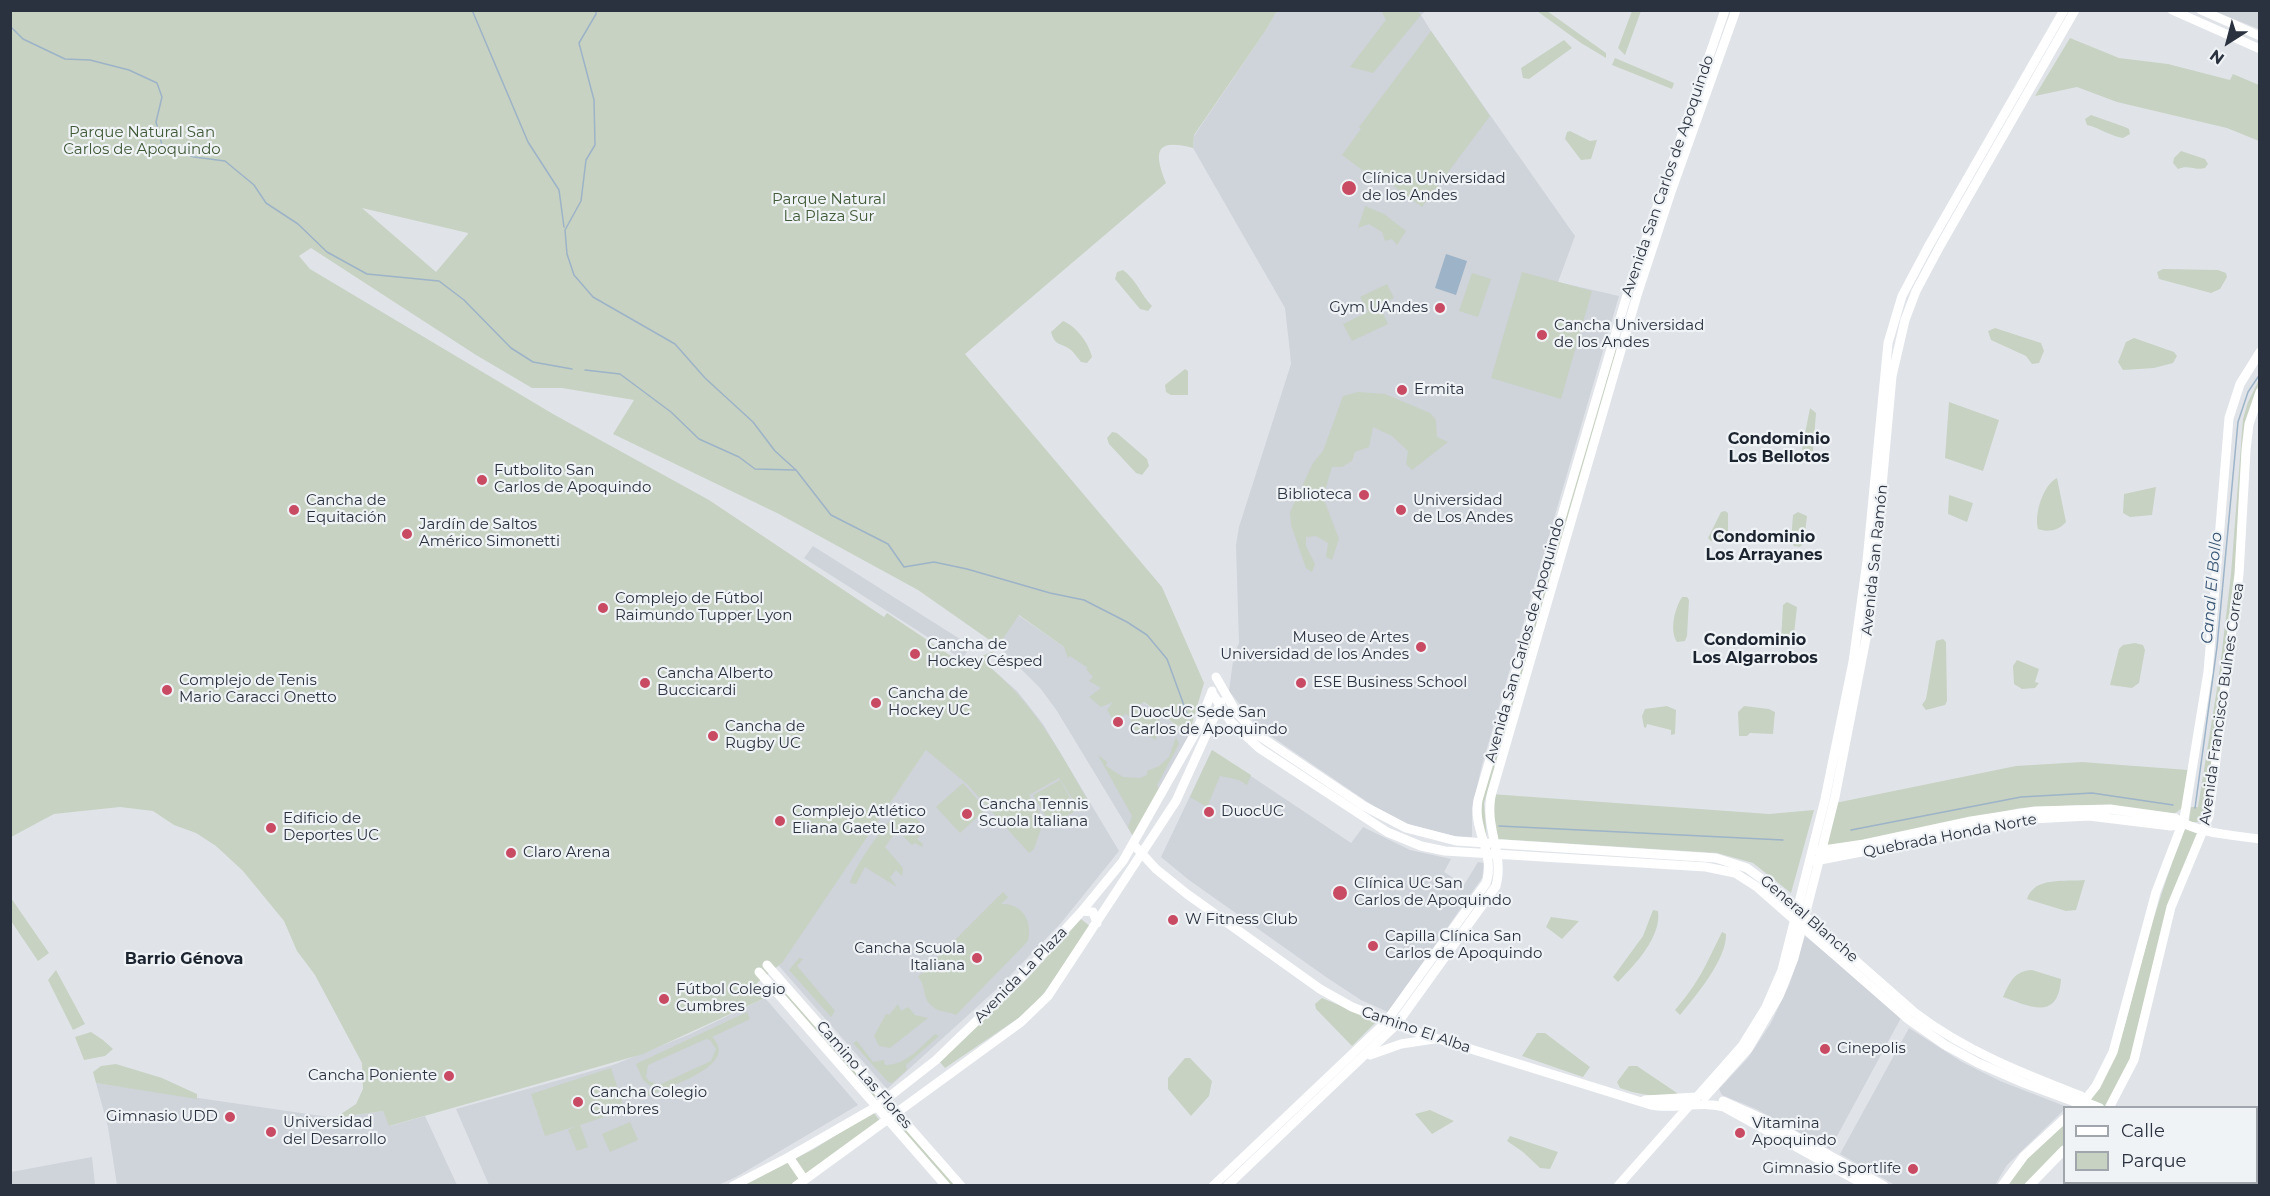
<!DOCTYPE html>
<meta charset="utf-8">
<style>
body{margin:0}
#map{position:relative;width:2270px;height:1196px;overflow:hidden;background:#e0e4e9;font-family:Montserrat,sans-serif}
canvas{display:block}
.frame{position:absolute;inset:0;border:12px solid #2a323f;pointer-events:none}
.legend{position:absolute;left:2063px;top:1106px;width:195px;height:78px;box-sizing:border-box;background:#f0f3f6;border:2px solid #a1a6ad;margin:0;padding:8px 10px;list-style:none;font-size:18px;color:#2a323f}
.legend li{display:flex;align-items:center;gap:12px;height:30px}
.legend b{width:30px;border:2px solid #a1a6ad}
.north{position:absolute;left:2198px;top:12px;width:60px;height:60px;-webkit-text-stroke:4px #f0f3f6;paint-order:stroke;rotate:216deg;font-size:16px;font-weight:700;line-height:24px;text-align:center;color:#2a323f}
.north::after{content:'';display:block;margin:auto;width:21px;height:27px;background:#2a323f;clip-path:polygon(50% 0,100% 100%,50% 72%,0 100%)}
</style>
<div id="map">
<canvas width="2270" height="1196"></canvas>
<div class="frame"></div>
<ul class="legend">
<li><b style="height:8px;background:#fff"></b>Calle</li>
<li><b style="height:16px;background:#c7d2c2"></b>Parque</li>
</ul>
<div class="north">N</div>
</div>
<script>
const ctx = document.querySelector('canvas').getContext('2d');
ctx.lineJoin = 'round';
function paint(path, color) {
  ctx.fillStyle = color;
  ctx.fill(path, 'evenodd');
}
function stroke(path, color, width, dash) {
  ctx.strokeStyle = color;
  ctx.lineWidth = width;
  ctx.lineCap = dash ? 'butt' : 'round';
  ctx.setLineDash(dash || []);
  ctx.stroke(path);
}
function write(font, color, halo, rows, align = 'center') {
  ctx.font = font + ' Montserrat,sans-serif';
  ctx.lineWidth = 4.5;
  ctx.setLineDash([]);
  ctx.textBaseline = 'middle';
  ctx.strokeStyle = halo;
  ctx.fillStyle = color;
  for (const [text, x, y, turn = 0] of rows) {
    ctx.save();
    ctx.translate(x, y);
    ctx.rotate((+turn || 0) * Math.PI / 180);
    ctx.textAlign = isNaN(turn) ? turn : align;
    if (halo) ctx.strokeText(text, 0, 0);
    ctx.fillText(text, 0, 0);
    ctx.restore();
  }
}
paint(new Path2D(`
 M1277,11H1426L1421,15L1431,31L1575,236L1558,282L1619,296L1482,765L1472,809V837L1454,836L1407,824L1375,807L1259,728L1229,691L1234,654L1239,643L1236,545L1239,527L1291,364L1290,352L1285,308L1193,148L1194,136L1266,30Z
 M2214,11H2259V29Z
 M813,546L971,646L962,659L804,558Z
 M1018,615L1189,734L1184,751L1134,838L1057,711L1041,689L998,646Z
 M985,663L1017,691L1043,724L1119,851L1061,923L1000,986L887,1089L779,966Z
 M1212,750L1351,843L1363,827L1410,850L1451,859L1444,872L1464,885L1478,862L1484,863L1482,878L1388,1012L1361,1000L1326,977L1189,880L1161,857Z
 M1805,936L1902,1016L1830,1149L1756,1109L1722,1095L1719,1089L1748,1058L1771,1023L1790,983Z
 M765,998L858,1105L736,1177L716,1186L489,1185L456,1109L613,1065L688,1035Z
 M1909,1028L1962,1062L2000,1081L2067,1107L2007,1165L1995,1185H1895L1840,1154Z
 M96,1083L335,1118L383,1111L390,1126L425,1116L457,1185H117L108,1127Z
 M92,1157L95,1185H11V1172Z`), '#cfd3da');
paint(new Path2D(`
 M1381,10L1417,11L1421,15L1373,73L1350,67L1386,20Z
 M11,11H1277L1266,30L1194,135L1193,148C1156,138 1153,151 1166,183L965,354L1162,587L1204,683L1189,734L1144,702L1135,707L1136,710C1149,711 1161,715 1162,729H1158L1156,740L1145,734H1136L1129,716L1125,714L1115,723L1107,710L1113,702L1101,707L1089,697L1101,688L1089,681L1093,677L1086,669L1088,668L1070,656L1068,658L1064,647L1019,615L998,646L918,590L779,514L613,434L634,400L562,388H532L476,355L311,248L299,256L310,269L553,414L709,500L881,615L884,617L887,613L963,664L994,651L985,663C1032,701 1059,749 1088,801L1079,809L1059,778L1029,795L1044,820L1034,849L1029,853L967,784L926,750L782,963L757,983L765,998L643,1054L389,1126L383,1111L335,1118L356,1104L363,1089L362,1063L315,975L297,951L284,921L243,871L216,846L196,833L174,825L153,811L120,807L54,814L11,837ZM362,208L468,233V234L436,272Z
 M1537,11H1547L1606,53V58L1581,43Z
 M1632,11H1641L1625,55L1618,48Z
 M1431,31L1490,116L1422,207L1384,179L1380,183L1342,155L1361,129L1359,127Z
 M2070,38L2119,58L2168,64L2230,80L2233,74L2259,85V141L2227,128L2117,102L2077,87L2035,96Z
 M1564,40L1572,48L1529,79L1523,78L1521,68Z
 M1615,58L1674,83L1672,89L1612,65Z
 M2091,115L2125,127L2129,129L2130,134L2123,138C2110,136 2100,128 2087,125L2085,119Z
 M1570,131L1590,141L1597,140L1591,159L1581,160L1565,139L1567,132Z
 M2181,151L2205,159L2208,164L2205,168C2196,171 2188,164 2178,169L2173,163L2174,158Z
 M1365,206L1384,214L1406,231L1397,245L1392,239L1385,241L1382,232L1369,224L1358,228Z
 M2163,269L2218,270L2226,273L2227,277L2220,289L2211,293L2159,279L2157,272Z
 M1123,270C1136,279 1141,295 1152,306L1148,311L1140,309L1115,279L1117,272Z
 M1522,272L1592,291L1561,399L1491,378Z
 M1472,273L1491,279L1478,317L1459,311Z
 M1387,284L1394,298L1368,311L1380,307L1388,324L1352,341L1343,324L1368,312L1360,297Z
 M1063,321C1076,326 1089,343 1092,357L1087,363L1081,362C1078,358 1074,353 1071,350C1061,342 1055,347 1051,332Z
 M1995,328L2041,343L2044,351L2039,363L2032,364L2026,356L1991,340L1988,331Z
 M1619,337L1621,338L1484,803L1487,841L1481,819L1482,800Z
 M2134,338L2174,352L2177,356L2173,363L2154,368L2123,370L2118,362L2126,342Z
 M1185,369L1188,371V395H1171L1166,392L1165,385Z
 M2259,380L2255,400L2238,574L2205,822H2189L2191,807H2198L2219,676L2231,574L2243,419L2248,402Z
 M1358,392L1385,394L1430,413L1436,420L1437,437L1448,442L1412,470L1406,464L1408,451L1392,436L1373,427L1369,447L1355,452L1352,461L1342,467H1332L1323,497L1339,539L1332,560L1326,557L1328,543L1316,536L1306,537V546L1315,564L1312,572L1306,568L1301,554L1291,525L1290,512L1313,463L1323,451L1343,396Z
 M1949,402L1999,420L1983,471L1945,458Z
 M1810,408L1816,413L1813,451L1807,454L1802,449Z
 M1112,432L1117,433L1147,459L1149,466L1142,475L1136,473L1109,444L1107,438Z
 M2057,478L2066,522C2059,530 2049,533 2038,529C2034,514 2043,485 2057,478Z
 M2156,487L2152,515L2130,517L2123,513L2124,494Z
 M1949,495L1973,503L1967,522L1948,514Z
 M1725,511L1728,513V539L1711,541L1708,538L1721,512Z
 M1798,512L1807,516L1804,543L1800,547L1794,546L1791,541L1793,515Z
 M1682,597H1687L1689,600L1687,636L1685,641L1677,642C1669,630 1675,608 1682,597Z
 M1787,602L1797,607L1793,643L1790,647L1781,641L1783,605Z
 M1943,639L1946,642L1947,701L1945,705L1926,710L1922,705L1926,699L1936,641Z
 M2135,643L2143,645L2145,650L2139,683L2132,688L2110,685L2119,649L2123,645Z
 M2017,660L2039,669L2035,682L2039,683L2035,688L2022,689L2014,684L2013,666Z
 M1667,706L1676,710L1675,734L1671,735V730L1647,724L1646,728L1644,727L1642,716L1645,709Z
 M1744,706L1769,709L1775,712L1773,734L1750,733L1747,736H1739L1738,712Z
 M1176,737L1179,744L1157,785L1160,793L1134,838L1128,827L1132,816L1098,755L1107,762L1106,766L1123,777L1140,778L1147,775V771L1159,766L1169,757Z
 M1212,750L1251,775L1247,785L1239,780L1220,776L1207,807L1190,797Z
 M2082,762L2188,770L2182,808L2174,814L2079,805L2020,808L1835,847L1826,844L1835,803L2016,766Z
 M1060,780L1077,810L1051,825L1033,795Z
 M963,783L986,809L960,833L936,807Z
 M1491,794L1769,814L1814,810L1791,893L1753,863L1717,853L1497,839Z
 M910,814L920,822L921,834L917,839L923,844L922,847L915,843L912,845L897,830L885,847L903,868L902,876L896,870L890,877L897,887L865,867L856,884L850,883C852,871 882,827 892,819C897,815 904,813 910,814Z
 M2185,829L2201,833L2188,861L2132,1060L2105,1107L2082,1108C2121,1069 2127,1011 2142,960C2154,915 2168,872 2185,829Z
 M2085,880L2076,910L2066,911L2027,899C2034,876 2066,882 2085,880Z
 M1003,892L1008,897L1001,904C1022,903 1033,921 1028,941L956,1015C949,1011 940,1013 933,1007C921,998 927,986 918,977Z
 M11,898L49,953L38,961L11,921Z
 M1653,910L1658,911C1662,936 1635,965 1618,982L1613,977L1643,936Z
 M1551,917L1579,921L1562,939L1546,927Z
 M1081,919L1091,927L1039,1000L1023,1015L945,1068L939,1061L1028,978Z
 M1722,932L1726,934C1727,959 1695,997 1680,1015L1675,1010C1700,981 1705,966 1722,932Z
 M799,958L803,959L797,966L835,1011L831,1017L789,970Z
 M56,970L85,1024L73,1030L48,980Z
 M2032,970L2061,979C2058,1022 2029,1006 2003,997C2010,982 2014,971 2032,970Z
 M779,982L959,1185H950L776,985Z
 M1322,998L1377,1021L1352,1046L1316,1009L1315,1004Z
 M898,1004L901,1011L908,1007L915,1015L928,1018L890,1048L879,1046L874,1036L886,1014L889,1015Z
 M747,1012L750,1019L712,1037C741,1065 669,1086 648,1096L646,1092L653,1088L643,1080L636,1064ZM706,1039L710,1040L716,1049L711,1061L659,1085L649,1081L646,1077L648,1065Z
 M91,1032L103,1040L113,1049L105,1056L84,1060L75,1037Z
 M1537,1033H1545L1590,1067L1583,1077L1522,1056Z
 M935,1034L939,1036L906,1065L907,1070L892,1083L888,1082L853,1043L857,1041L873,1062L884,1060L885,1065C907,1065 920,1047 935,1034Z
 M1185,1058H1190L1212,1081L1209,1096L1191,1116L1168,1089V1078Z
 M116,1064L162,1078L197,1094V1099L96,1083L93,1072L101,1066Z
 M1629,1066H1637L1677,1093L1676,1095C1656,1097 1639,1095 1620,1088L1617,1082Z
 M611,1068L625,1110L580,1125L588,1147L577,1151L568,1130L576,1126L545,1136L531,1094Z
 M1430,1110L1454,1121L1432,1134L1415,1114Z
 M873,1112L881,1122L792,1185L742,1186L814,1149Z
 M630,1122L638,1140L610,1152L602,1134Z
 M2064,1124V1146L2024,1185L2006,1186L2025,1160Z
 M1510,1136L1558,1152L1550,1169L1540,1168L1523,1152L1507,1141Z`), '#c7d2c2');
paint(new Path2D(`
 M1446,254L1467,261L1456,295L1435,288Z`), '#9db3c7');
stroke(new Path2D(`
 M472,10L528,142L559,190L564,227
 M596,10V14L579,43L594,100L595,145L586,160L581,201L565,230L567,254L574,275L593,297L675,344L705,378L753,422L775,451L796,470L831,515L888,544L904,567L934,562L967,569L1050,593L1084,600L1127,622L1147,635L1167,659L1189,719
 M10,26L23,39L65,59L90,60L129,70L157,83L162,97L156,122L162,145L194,157L225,161L254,185L266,203L298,224L327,252L367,274L439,281L464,300L511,348L533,362L572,369
 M585,370L620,374L671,412L699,439L739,457L755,469L795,470
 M2195,808L2217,647L2238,422L2248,392L2260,374
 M1499,826L1783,840
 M1851,830L2021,797L2092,793L2173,805`), '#9db3c7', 1.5);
stroke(new Path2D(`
 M2172,10L2260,49
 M2201,10L2260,36
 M1216,677L1236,712L1258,735L1364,806L1406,828L1456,841L1716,858L1747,868L1766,882L1914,1012C1965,1051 2022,1073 2081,1096L2085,1102
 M1212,693L1231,722L1259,748L1387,832L1421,846L1445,851L1706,867L1735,873L1757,887L1908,1019L1945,1045L1978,1063L2024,1083L2075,1102H2085L2100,1108
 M1133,844L1156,869L1187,894L1320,989L1352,1007L1416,1032L1651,1105C1675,1110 1699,1100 1724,1107L1867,1186
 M1817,851L1864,844L1971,821L2035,811L2110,809L2175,818C2197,834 2233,835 2260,839
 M1815,861L2031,819L2089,816L2171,826L2182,824
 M1082,911L1093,912L1097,923
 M767,965L961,1186
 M759,972L946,1186
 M1370,1055L1401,1044L1434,1039
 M1705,1097L1748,1049L1779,996L1794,958L1818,865L1835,797L1870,618L1892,376L1905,320L1916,291L1940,246L2075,10
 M1645,1100L1697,1097
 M1723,1101L1770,1122L1884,1186
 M2081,1105L2096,1086L2113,1052L2156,892L2184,819L2208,672L2229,418L2240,384L2260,352
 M2109,1108L2134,1060L2171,907L2209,816L2239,574L2246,450L2249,424L2260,392
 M789,1157L804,1179
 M2256,1173L2260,1175
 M733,1186L789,1157L876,1107L936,1060L1019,980L1082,911L1123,861L1197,730L1212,691
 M796,1186L1021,1022L1048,996L1176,801L1221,702
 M1213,1186L1386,1022L1486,883C1496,855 1472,829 1478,800L1629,288L1725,10
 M1227,1186L1396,1025L1496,886C1505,854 1483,826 1492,792L1638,292L1671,192L1736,10
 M1618,1186L1742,1046L1766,1007L1782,970L1825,799L1853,662L1867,561L1888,343L1902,296L1928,247L2064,10
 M2002,1186L2024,1156L2064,1119
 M2029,1186L2064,1150`), '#fff', 9);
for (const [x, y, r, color] of [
 [1349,188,8,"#c84b63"],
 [1440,308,6,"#c84b63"],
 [1542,335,6,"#c84b63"],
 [1402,390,6,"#c84b63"],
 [482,480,6,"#c84b63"],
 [1364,495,6,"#c84b63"],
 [294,510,6,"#c84b63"],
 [1401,510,6,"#c84b63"],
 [407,534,6,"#c84b63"],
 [603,608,6,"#c84b63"],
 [1421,647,6,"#c84b63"],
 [915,654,6,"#c84b63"],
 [645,683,6,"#c84b63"],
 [1301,683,6,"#c84b63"],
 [167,690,6,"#c84b63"],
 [876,703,6,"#c84b63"],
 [1118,722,6,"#c84b63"],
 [713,736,6,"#c84b63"],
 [1209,812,6,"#c84b63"],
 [967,814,6,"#c84b63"],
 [780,821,6,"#c84b63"],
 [271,828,6,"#c84b63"],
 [511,853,6,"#c84b63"],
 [1340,893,8,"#c84b63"],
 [1173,920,6,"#c84b63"],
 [1373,946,6,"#c84b63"],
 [977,958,6,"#c84b63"],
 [664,999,6,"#c84b63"],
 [1825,1049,6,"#c84b63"],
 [449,1076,6,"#c84b63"],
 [578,1102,6,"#c84b63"],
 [230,1117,6,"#c84b63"],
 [271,1132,6,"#c84b63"],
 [1740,1133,6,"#c84b63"],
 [1913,1169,6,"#c84b63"]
]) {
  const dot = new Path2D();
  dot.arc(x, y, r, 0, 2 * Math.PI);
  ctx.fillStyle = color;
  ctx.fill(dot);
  stroke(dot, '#f0f3f6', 2);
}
write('15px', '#405a38', '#f0f3f6', [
 ["Parque Natural San",142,133],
 ["Carlos de Apoquindo",142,150],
 ["Parque Natural",829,200],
 ["La Plaza Sur",829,217]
]);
write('15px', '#2a323f', '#f0f3f6', [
 ["Avenida San Carlos de Apoquindo",1668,176,-71],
 ["Avenida San Ramón",1875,560,-84],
 ["Avenida San Carlos de Apoquindo",1525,640,-74],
 ["Avenida Francisco Bulnes Correa",2222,704,-82],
 ["Quebrada Honda Norte",1950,836,-11],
 ["General Blanche",1809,919,41],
 ["Avenida La Plaza",1021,975,-46],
 ["Camino El Alba",1416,1030,19],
 ["Camino Las Flores",864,1075,49]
]);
write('15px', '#2a323f', '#f0f3f6', [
 ["Clínica Universidad",1362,179],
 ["de los Andes",1362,196],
 ["Gym UAndes",1428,308,"right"],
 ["Cancha Universidad",1554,326],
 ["de los Andes",1554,343],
 ["Ermita",1414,390],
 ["Futbolito San",494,471],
 ["Carlos de Apoquindo",494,488],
 ["Biblioteca",1352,495,"right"],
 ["Cancha de",306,501],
 ["Equitación",306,518],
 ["Universidad",1413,501],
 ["de Los Andes",1413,518],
 ["Jardín de Saltos",419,525],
 ["Américo Simonetti",419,542],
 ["Complejo de Fútbol",615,599],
 ["Raimundo Tupper Lyon",615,616],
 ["Museo de Artes",1409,638,"right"],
 ["Universidad de los Andes",1409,655,"right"],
 ["Cancha de",927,645],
 ["Hockey Césped",927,662],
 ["Cancha Alberto",657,674],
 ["Buccicardi",657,691],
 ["Complejo de Tenis",179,681],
 ["Mario Caracci Onetto",179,698],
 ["ESE Business School",1313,683],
 ["Cancha de",888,694],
 ["Hockey UC",888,711],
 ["DuocUC Sede San",1130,713],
 ["Carlos de Apoquindo",1130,730],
 ["Cancha de",725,727],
 ["Rugby UC",725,744],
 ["Cancha Tennis",979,805],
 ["Scuola Italiana",979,822],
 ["Complejo Atlético",792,812],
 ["Eliana Gaete Lazo",792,829],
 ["DuocUC",1221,812],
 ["Edificio de",283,819],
 ["Deportes UC",283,836],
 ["Claro Arena",523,853],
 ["Clínica UC San",1354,884],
 ["Carlos de Apoquindo",1354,901],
 ["W Fitness Club",1185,920],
 ["Capilla Clínica San",1385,937],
 ["Carlos de Apoquindo",1385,954],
 ["Cancha Scuola",965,949,"right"],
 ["Italiana",965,966,"right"],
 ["Fútbol Colegio",676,990],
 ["Cumbres",676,1007],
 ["Cinepolis",1837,1049],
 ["Cancha Poniente",437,1076,"right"],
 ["Cancha Colegio",590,1093],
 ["Cumbres",590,1110],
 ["Gimnasio UDD",218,1117,"right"],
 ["Universidad",283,1123],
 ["del Desarrollo",283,1140],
 ["Vitamina",1752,1124],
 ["Apoquindo",1752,1141],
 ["Gimnasio Sportlife",1901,1169,"right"]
], 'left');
write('bold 16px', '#1c2430', '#f0f3f6', [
 ["Condominio",1779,439],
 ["Los Bellotos",1779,457],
 ["Condominio",1764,537],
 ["Los Arrayanes",1764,555],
 ["Condominio",1755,640],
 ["Los Algarrobos",1755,658],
 ["Barrio Génova",184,959]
]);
write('italic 16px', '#365371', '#f0f3f6', [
 ["Canal El Bollo",2212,588,-85]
]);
</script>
